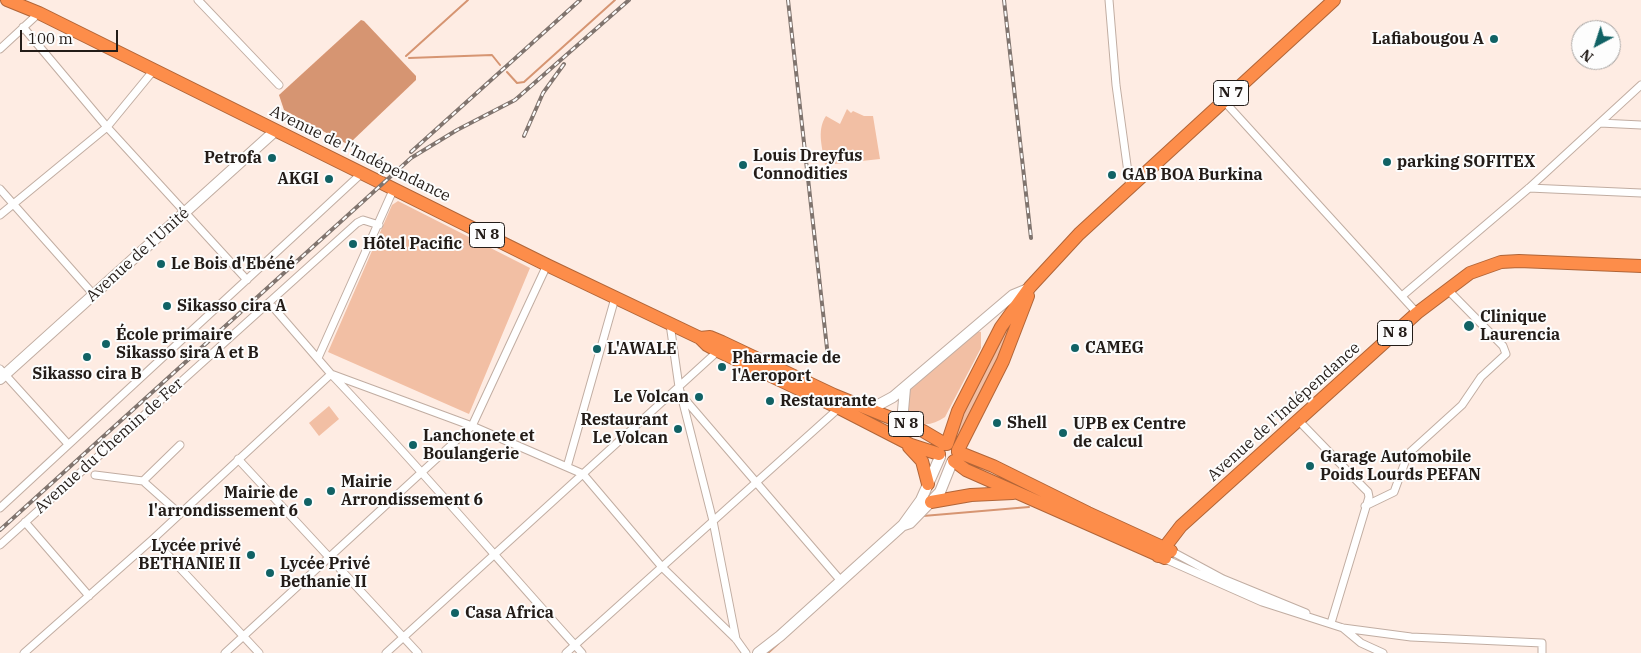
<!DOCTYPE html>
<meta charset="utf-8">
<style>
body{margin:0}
#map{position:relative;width:1641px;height:653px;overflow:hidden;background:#feece3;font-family:"IBM Plex Serif",serif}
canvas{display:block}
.north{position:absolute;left:1571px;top:20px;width:50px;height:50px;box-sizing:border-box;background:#fdfdfd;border:1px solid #a6a3a1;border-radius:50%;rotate:220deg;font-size:14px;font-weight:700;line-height:20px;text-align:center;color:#231c18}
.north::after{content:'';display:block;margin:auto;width:18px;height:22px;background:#116265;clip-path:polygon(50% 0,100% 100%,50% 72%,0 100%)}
.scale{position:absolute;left:20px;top:30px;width:98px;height:22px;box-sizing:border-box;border:2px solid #231c18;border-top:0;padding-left:6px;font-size:15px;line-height:18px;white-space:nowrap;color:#231c18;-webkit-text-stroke:4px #fdfdfd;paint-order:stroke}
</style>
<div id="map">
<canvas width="1641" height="653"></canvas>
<div class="north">N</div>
<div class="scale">100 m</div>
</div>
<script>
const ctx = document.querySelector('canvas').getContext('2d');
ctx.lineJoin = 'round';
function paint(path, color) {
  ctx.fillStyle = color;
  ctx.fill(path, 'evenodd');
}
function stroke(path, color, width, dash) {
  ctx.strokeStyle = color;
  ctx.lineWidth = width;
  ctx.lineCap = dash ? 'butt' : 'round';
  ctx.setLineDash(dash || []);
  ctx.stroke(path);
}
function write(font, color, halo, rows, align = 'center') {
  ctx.font = font + ' "IBM Plex Serif",serif';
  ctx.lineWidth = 4;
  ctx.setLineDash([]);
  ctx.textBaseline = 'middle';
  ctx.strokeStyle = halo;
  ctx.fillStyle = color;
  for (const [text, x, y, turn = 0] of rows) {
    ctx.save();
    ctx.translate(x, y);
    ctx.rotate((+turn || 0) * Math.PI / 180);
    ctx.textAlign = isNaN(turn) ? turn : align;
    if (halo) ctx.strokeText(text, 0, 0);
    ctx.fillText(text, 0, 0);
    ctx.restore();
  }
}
paint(new Path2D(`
 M847,109L851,113L853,111L864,116H873L880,159L825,165C823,149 816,131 826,116L840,124Z
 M398,201L530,268L469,414L328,352L392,205Z
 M1013,321L1005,346L961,438L954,435L998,337Z
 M977,331L981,332V348L945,417C932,426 920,427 907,417V395L911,389Z
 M329,406L339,419L319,436L309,423Z`), '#f2bfa4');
paint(new Path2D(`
 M361,20L364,21L416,76V80L351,142L347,144L284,110L279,95Z`), '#d69572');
stroke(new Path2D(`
 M406,56L468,0
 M409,58L492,55L500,65
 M507,72L517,83L524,82L615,0
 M923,516L1029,507
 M768,653L779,643`), '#d69572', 2);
const street = new Path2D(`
 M198,0L279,85
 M1109,0L1116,85L1130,187
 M23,27L107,127L247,280
 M0,49L39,13
 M1223,100L1417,313
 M1600,123L1641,125
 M1529,188L1641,193
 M0,189L94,295
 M0,215L107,127L153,71
 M1402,296L1529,188L1641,85
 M273,307L331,374L472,426L583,474L662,567L736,639L746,653
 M670,324L679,387L713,521L736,639
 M318,358L394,188
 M0,369L68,444
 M682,396L841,581
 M1298,420L1362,486L1368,492L1369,497L1331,623
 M238,459L418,653
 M567,467L615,298
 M95,475L143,481L180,514
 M143,481L180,445
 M1365,506L1394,492L1408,454L1462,405L1481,377L1506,354L1503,346L1447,289
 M0,508L362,173
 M25,522L89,596
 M153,539L259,653
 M0,545L357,223L363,220L379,225
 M1171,551L1223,579L1306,613
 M1165,559L1262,602L1343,628L1411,637L1542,643V653
 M1343,628L1361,643L1383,653
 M24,653L153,539L331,374C417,464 498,560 582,653
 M225,653L472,426L547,265
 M386,653L718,351
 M566,653L839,408`);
const secondary = new Path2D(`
 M0,379L275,131
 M865,408L880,404L893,397L1013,295L1030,288
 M902,422L905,388
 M904,525L910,523L940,492L952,462
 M758,653L780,636L903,525L921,500L940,457`);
const highway = new Path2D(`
 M7,0L39,13L547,265L700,338L707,345L718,351L839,408L911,445L939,454
 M700,338L710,337L722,342L834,395L923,431L945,444
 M947,444L958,411L1001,327L1030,287L1079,234L1334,0
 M909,447L922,461L928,484
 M958,450L1003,361L1028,296
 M958,452L993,466L1088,513L1171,551
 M954,461L966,470L1165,558
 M931,502L971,495L1013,493
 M1158,556L1181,526L1417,313L1470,273L1501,262L1519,261L1641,266`);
stroke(street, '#c1ada2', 9);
stroke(secondary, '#c1ada2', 12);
stroke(highway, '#b16538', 14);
stroke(street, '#fff', 7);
stroke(secondary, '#fff', 10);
stroke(highway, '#fd8d4a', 12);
const rail = new Path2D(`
 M788,0L828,357
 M1004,0L1031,238
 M524,136L543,93L564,64
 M411,152L580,0
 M0,530L411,158L457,130L515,100L629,0`);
stroke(rail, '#80746e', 4);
stroke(rail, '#fdfdfd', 2, [5.5]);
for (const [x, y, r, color] of [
 [1494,39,5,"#116265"],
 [272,158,5,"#116265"],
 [1387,162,5,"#116265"],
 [743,165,5,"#116265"],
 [1112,175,5,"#116265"],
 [329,179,5,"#116265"],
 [353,244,5,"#116265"],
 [161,264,5,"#116265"],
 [167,306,5,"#116265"],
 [1469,326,6,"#116265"],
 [106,344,5,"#116265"],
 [1075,348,5,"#116265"],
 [597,349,5,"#116265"],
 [87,357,5,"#116265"],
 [722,367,5,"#116265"],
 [699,397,5,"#116265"],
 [770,401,5,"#116265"],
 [997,423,5,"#116265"],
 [678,429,5,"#116265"],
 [1063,433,5,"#116265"],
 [413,445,5,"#116265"],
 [1310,466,5,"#116265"],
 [331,491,5,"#116265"],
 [308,502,5,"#116265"],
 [251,555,5,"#116265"],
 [270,573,5,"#116265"],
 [455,613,5,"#116265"]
]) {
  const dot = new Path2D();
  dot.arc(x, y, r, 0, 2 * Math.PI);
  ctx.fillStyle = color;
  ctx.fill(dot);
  stroke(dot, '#fdfdfd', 2);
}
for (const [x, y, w] of [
 [1231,93,35],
 [487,235,35],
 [1395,333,35],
 [906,424,35]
]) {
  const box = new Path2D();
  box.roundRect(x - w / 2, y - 12.5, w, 25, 4);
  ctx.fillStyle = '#fdfdfd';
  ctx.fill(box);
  stroke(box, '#231c18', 1);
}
write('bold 15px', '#231c18', null, [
 ["N 7",1231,93],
 ["N 8",487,235],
 ["N 8",1395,333],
 ["N 8",906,424]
]);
write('bold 16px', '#231c18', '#fdfdfd', [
 ["Lafiabougou A",1484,39,"right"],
 ["Louis Dreyfus",753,156],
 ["Connodities",753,174],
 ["Petrofa",262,158,"right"],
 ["parking SOFITEX",1397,162],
 ["GAB BOA Burkina",1122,175],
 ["AKGI",319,179,"right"],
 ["Hôtel Pacific",363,244],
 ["Le Bois d'Ebéné",171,264],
 ["Sikasso cira A",177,306],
 ["Clinique",1480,317],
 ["Laurencia",1480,335],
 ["École primaire",116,335],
 ["Sikasso sira A et B",116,353],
 ["CAMEG",1085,348],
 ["L'AWALE",607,349],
 ["Pharmacie de",732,358],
 ["l'Aeroport",732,376],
 ["Sikasso cira B",87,374,"center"],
 ["Le Volcan",689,397,"right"],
 ["Restaurante",780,401],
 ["Restaurant",668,420,"right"],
 ["Le Volcan",668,438,"right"],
 ["Shell",1007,423],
 ["UPB ex Centre",1073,424],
 ["de calcul",1073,442],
 ["Lanchonete et",423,436],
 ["Boulangerie",423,454],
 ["Garage Automobile",1320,457],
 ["Poids Lourds PEFAN",1320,475],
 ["Mairie",341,482],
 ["Arrondissement 6",341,500],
 ["Mairie de",298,493,"right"],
 ["l'arrondissement 6",298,511,"right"],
 ["Lycée privé",241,546,"right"],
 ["BETHANIE II",241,564,"right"],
 ["Lycée Privé",280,564],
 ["Bethanie II",280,582],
 ["Casa Africa",465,613]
], 'left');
write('16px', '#231c18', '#fdfdfd', [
 ["Avenue de l'Indépendance",360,154,26],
 ["Avenue de l'Unité",138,255,-42],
 ["Avenue de l'Indépendance",1284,412,-42],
 ["Avenue du Chemin de Fer",109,446,-42]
]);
</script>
